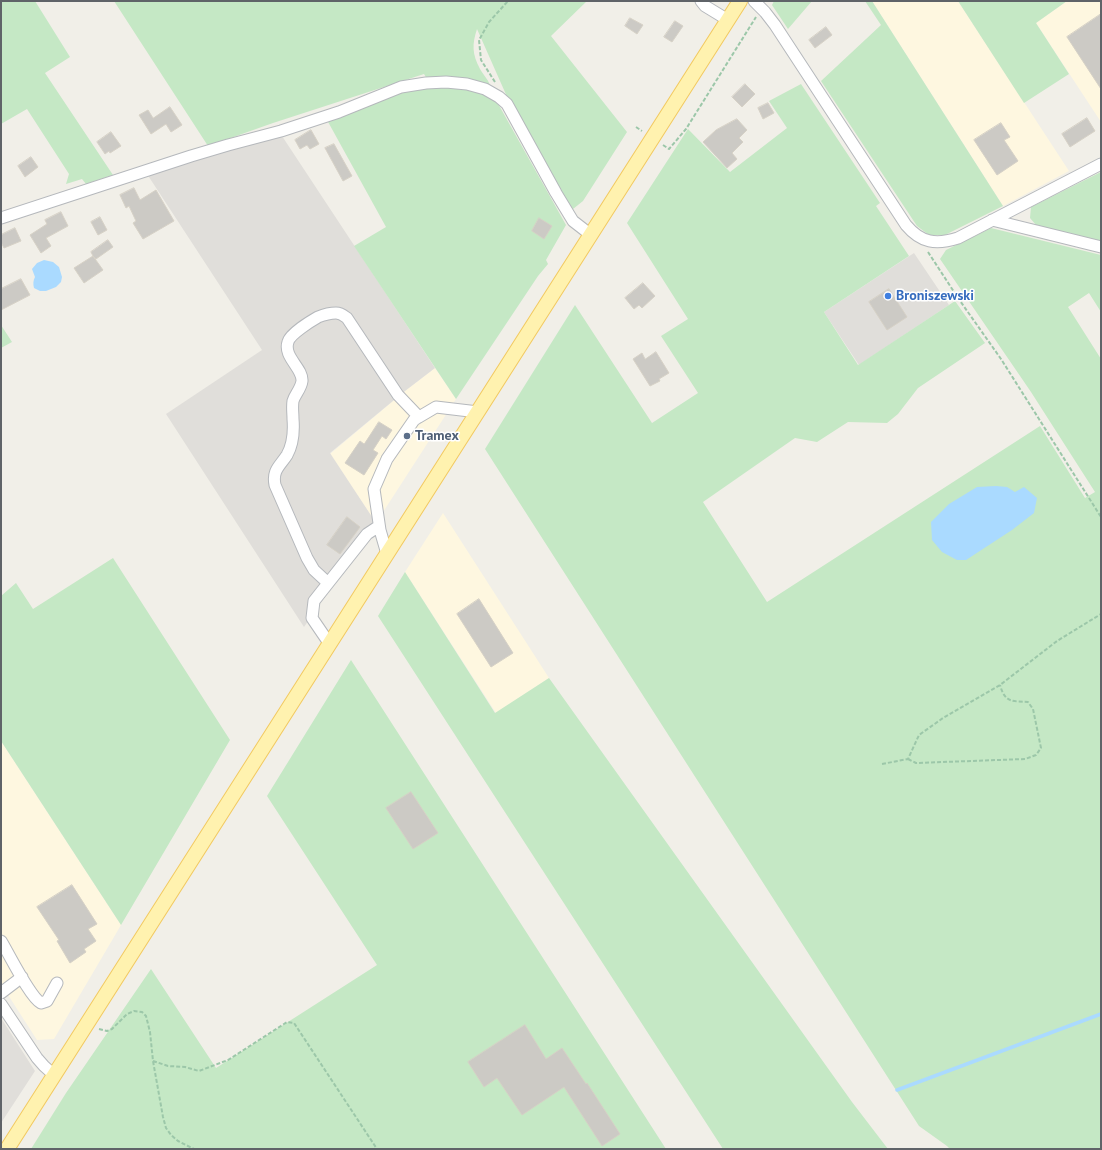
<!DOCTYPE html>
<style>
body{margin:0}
#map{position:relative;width:1102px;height:1150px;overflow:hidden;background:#f1efe8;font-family:"PT Sans",sans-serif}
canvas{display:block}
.frame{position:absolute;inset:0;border:2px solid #5f6368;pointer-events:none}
</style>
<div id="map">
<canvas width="1102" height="1150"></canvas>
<div class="frame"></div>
</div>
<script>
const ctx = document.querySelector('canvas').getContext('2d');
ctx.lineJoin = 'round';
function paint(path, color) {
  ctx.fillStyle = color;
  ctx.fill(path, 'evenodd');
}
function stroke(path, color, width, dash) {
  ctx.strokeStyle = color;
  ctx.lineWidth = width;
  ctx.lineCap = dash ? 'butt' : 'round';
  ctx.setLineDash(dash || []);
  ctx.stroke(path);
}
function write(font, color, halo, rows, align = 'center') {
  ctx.font = font + ' "PT Sans",sans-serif';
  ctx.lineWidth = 3;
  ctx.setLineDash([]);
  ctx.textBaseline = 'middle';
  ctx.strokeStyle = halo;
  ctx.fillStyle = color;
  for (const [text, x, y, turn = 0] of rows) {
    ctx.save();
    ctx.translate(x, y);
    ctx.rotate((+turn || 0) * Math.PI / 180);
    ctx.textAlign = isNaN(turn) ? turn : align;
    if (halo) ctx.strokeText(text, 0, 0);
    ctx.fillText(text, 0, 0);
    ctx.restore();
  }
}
paint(new Path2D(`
 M872,1H958L1069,171L1003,206Z
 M1067,1H1101V122L1036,23Z
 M435,368L456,399L376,523L330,454L405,391Z
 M443,513L549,678L496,713L405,572Z
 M1,741L121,925L54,1039L37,1040L1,984Z`), '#fef7e0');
paint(new Path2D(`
 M282,136L435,368L405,391L330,453L376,523L304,627L166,414L262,350L147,174L210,154Z
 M914,253L949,305L859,365L824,312Z
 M1,1018L35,1071L1,1123Z`), '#e0deda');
paint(new Path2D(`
 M1,1H35L70,57L45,73L113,175L86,184L82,179L66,184L69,174L27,109L1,124Z
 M114,1H587L551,36L627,132L583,201L573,209L556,188L508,99L477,29C472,44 472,54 480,69C484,76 489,80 491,88L427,79L424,74L273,123L208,146Z
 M774,1H812L788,29L772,5Z
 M865,1H872L1003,206L945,235H929L917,226L821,81L881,25Z
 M958,1H1067L1036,23L1069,74L1024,103Z
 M801,84L880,203L876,206L909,256L824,312L858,365L955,301L985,343L918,388L898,414L887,423L848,422L817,442L795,438L703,502L767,602L1040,426L1085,498L1095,492L1031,392L940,259L946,250L991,228L1101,255V312L1089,293L1068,307L1101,359V1149H950L947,1146L919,1126L485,449L575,305L652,423L698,393L661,336L688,319L627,223L688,129L730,172L787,128L769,101Z
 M450,86L479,90L496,100L566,225L546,260L548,264L538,276L456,399L354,246L386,227L327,120L416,87Z
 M1101,172V241L1036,225L1030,218L1031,207Z
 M1,325L12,342L1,348Z
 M113,558L230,740L121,925L1,741V596L16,583L33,609Z
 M405,572L495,713L549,678L852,1102L888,1149H723L378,616Z
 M351,660L666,1149H31L66,1093L151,969L216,1068L377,965L267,796Z`), '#c5e8c5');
paint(new Path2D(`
 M44,260L53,262L59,267L62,277L61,282L56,287L46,291H40L34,288C33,284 33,281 35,277L32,269L37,263Z
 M996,486L1007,487L1015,492L1024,487L1037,498L1034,513L1012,530L966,560H957L942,552L932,540L931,522L949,504L977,487Z`), '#aadaff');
stroke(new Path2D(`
 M897,1090L1101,1014`), '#aadaff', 3.5);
const building = new Path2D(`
 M1101,14V89L1067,37Z
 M630,18L643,25L637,34L625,26Z
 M675,21L683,26L672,42L664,37Z
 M826,27L832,35L815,48L809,40Z
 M745,84L755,94L742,107L732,97Z
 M768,103L774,113L763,119L758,108Z
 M170,107L182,125L171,132L166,124L151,134L139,115L148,110L153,118Z
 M1087,118L1095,131L1070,147L1062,134Z
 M737,119L747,130L739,138L743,142L732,153L737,159L727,168L703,142L716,130Z
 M1001,123L1010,137L1004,140L1018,161L997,175L974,140Z
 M311,130L319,144L310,149L307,145L300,149L295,140Z
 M111,132L121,146L110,153L109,151L105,154L97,142Z
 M334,144L352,176L343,181L325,148Z
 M31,157L38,167L25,177L18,166Z
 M134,188L140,200L156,190L174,221L143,239L133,223L136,221L129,206L126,208L120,195Z
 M61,212L68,226L46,238L51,246L41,253L30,235L47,224L45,220Z
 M100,217L107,230L98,235L91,222Z
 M539,218L552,226L544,239L532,231Z
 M15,228L21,241L4,248L1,242V235Z
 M108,240L113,247L96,259L93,256L103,270L84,283L74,268L93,256L91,252Z
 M21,279L30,295L1,310V289Z
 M643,283L655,296L642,308L639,305L634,309L625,298Z
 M889,289L907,317L887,330L869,302Z
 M656,352L669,373L659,379L660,381L650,386L633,359L642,353L645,359Z
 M379,422L392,430L386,439L382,436L373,450L378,453L364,475L345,463L360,441L364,444Z
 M347,517L360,527L340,554L327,545Z
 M479,599L513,653L491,667L457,614Z
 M411,792L438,833L413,849L386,808Z
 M72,885L97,924L88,929L96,941L84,949L86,952L70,963L57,941L59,940L37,907Z
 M525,1025L546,1059L562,1048L586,1084L587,1083L620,1134L602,1146L564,1087L522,1115L497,1078L484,1087L468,1062Z`);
paint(building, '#cccac5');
stroke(building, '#d6d1c6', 1);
const minor = new Path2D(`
 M701,1L705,6L728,20
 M754,1L765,12L775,25L906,225C921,243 936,245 958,238L1101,164
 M1,218L191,156L228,145L281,131L339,112L401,87L426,83L446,82L467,84L485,89L499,97L507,104L556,193L573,221L591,235
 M992,220L1101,247
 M387,554L380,530L374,489L387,459L414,420L436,407L478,412
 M328,583L314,570L307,558L275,485C272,470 280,466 287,455C293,444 294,431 293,419C293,413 292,407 293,401C295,394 301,389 302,381C303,368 283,357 288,342C290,334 311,321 318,317C323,315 331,313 336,313C341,313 343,315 347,318L398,395L419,417
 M329,643L312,618L314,601L367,534L379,526
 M1,941C9,954 30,997 41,1003L47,1001L57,983
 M1,993L22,977
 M1,1004L37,1058L44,1066L54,1075`);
const major = new Path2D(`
 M7,1149L740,1`);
stroke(minor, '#b5b8bc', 13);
stroke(major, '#f2c960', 16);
stroke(new Path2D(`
 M495,82L481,60L479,40L489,22L508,1
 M636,127L642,131
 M663,145L669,149L686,129L756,17
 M928,252L958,298L1001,359L1101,517
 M908,759L916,763L1025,759L1036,755L1041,748L1033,709L1028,702C1012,701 1005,703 1000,685
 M882,764L908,759L919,735L943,718L1000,685L1057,641L1101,614
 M99,1029L107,1031L112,1029L127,1014L134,1011L142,1012L146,1016L150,1032L153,1061L163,1117L166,1128L171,1135L178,1141L194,1149
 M153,1061L168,1066L185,1067L199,1071L228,1060L287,1022L294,1023L377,1149`), '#9cc7a9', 2, [4, 2]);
stroke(minor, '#fff', 11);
stroke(major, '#fff2af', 14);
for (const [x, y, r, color] of [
 [888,296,4,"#3f7fe0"],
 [407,436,4,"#5c6f8a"]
]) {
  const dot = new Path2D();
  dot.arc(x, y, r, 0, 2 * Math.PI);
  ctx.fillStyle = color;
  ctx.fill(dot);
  stroke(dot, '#fff', 1.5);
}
write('bold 14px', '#366cbe', '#fff', [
 ["Broniszewski",896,296]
], 'left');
write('bold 14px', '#4e5e75', '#fff', [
 ["Tramex",415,436]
], 'left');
</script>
